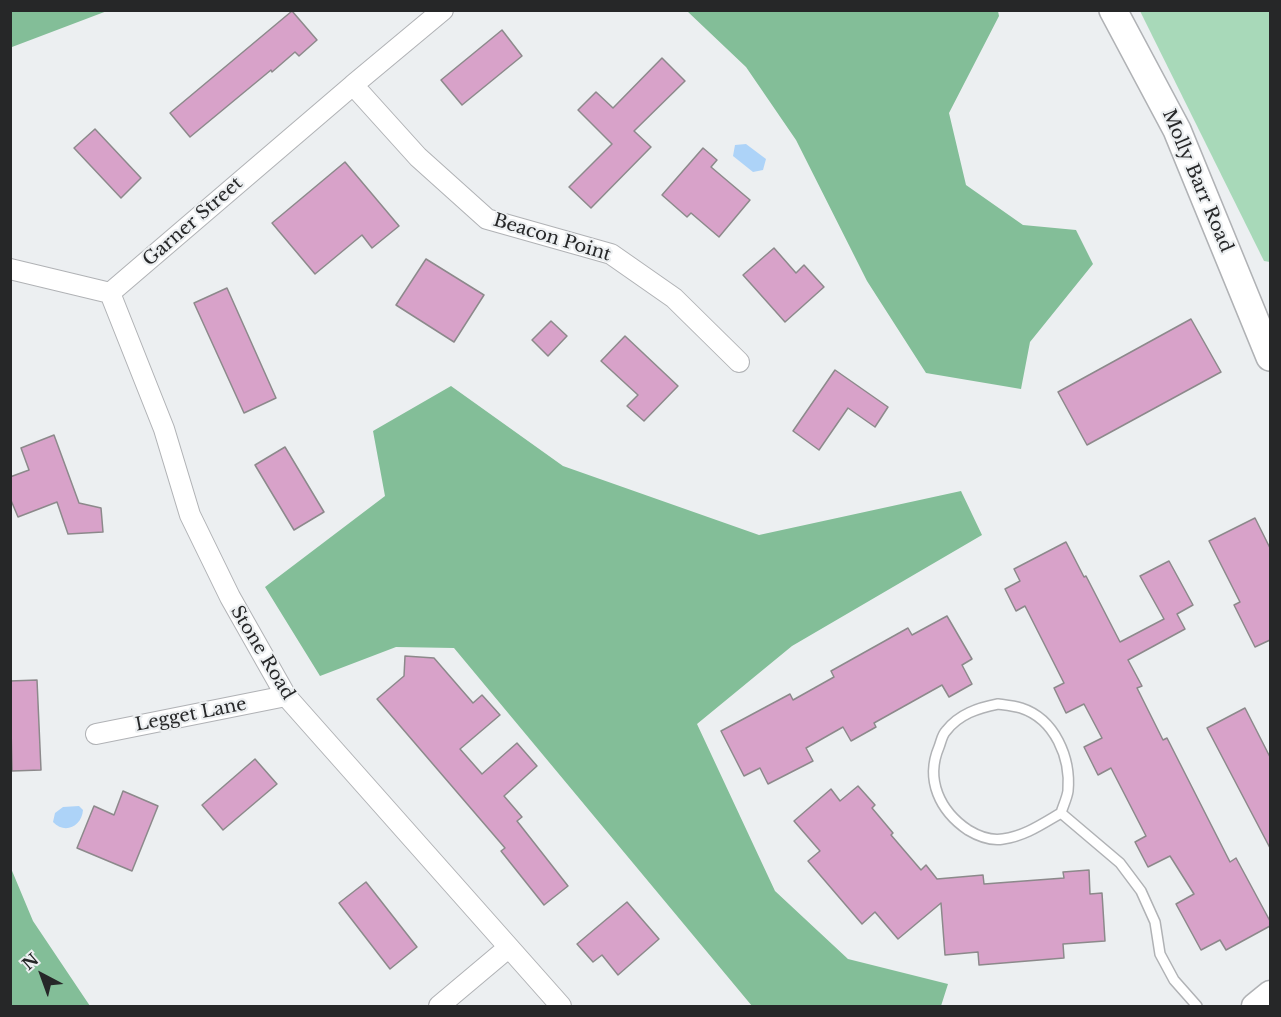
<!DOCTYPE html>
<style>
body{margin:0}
#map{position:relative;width:1281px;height:1017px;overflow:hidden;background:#eceff1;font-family:"Libre Baskerville",serif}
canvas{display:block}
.frame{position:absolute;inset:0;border:12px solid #262728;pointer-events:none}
.north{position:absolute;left:12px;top:945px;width:60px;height:60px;-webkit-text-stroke:4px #eceff1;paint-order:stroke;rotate:319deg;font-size:16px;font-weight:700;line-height:24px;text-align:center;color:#262728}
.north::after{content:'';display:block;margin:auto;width:21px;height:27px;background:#262728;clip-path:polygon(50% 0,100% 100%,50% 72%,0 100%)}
</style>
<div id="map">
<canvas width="1281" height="1017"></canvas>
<div class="frame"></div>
<div class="north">N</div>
</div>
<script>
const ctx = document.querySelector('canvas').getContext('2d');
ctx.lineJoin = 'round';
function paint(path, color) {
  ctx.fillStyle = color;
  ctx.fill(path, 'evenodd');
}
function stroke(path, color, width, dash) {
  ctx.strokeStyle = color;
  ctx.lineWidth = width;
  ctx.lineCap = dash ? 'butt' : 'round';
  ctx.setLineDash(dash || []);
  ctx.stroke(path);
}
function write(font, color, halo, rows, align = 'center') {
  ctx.font = font + ' "Libre Baskerville",serif';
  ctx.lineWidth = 4.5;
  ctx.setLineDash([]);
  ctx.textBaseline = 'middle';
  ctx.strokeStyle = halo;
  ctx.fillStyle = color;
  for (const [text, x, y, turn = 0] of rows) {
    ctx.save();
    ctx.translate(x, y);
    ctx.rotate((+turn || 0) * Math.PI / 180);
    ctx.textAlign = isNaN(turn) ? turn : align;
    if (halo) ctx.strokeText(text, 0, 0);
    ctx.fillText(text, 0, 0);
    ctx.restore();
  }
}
paint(new Path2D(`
 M1140,11H1270V262L1264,261Z`), '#a8d9b9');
paint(new Path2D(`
 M11,10H107V11L12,47Z
 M687,11H998L999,16L949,113L966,185L1023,225L1076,230L1093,264L1030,342L1021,389L926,373L867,281L796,140L746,67Z
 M451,386L563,466L759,535L961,491L982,535L792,646L697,724L775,891L848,959L948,984L941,1006H752L454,648L396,647L320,676L265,587L385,496L373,431Z
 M10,866L33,921L90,1006H11Z`), '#83be98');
paint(new Path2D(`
 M746,144L766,159L763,170L753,172L733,156L735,145Z
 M79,806L83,810C82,826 65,835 53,822L55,813L63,807Z`), '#add3f8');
const building = new Path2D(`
 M292,11L317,40L299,56L295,52L272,72L271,70L190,137L170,113Z
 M502,30L522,56L462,105L441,80Z
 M662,58L685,81L634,131L651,147L591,208L569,187L612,144L578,110L596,92L613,108Z
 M95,129L141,178L121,198L74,148Z
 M703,148L717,160L711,167L750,200L719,237L691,213L687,217L662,195Z
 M345,162L399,226L372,248L362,235L315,274L272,223Z
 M774,248L796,273L804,265L824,287L785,322L743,275Z
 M426,259L484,295L454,342L396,305Z
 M227,288L276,398L244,413L194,303Z
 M1191,319L1221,372L1087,445L1058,392Z
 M551,321L567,336L548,356L532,340Z
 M625,336L678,386L644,421L627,406L638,395L601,361Z
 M835,370L888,407L875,427L848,408L819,450L793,431Z
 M54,435L79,503L101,508L103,532L68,534L57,502L18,517L10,498V477L29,470L21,448Z
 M285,447L324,512L294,530L255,465Z
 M1255,518L1270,548V640L1255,647L1234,605L1240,602L1209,541Z
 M1066,542L1084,577L1086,576L1120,642L1164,619L1140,576L1169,561L1193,605L1177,614L1185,629L1128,660L1142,686L1137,688L1163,740L1167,738L1230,862L1236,858L1270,921V926L1226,950L1220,940L1201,950L1176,904L1194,894L1170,856L1148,867L1135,842L1146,836L1111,768L1098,775L1084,747L1102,738L1084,704L1066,713L1054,688L1064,683L1025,606L1016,611L1005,589L1020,581L1014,569Z
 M947,616L972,659L962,665L972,684L949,697L942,685L874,723L876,727L851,741L843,727L806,748L813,761L768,784L760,768L744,776L721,731L790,694L793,700L834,677L831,671L908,628L912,635Z
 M405,656L434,658L473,703L482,695L500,715L460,749L482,774L517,743L537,766L504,796L522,817L517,821L568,886L544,905L501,851L505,848L377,699L404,676Z
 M37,680L41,770L12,771L10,681Z
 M1245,708L1270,757V848L1207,728Z
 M255,759L277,784L223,830L202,805Z
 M858,786L875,805L872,808L893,833L891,835L921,870L926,865L937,879L983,875L984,884L1064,878L1063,872L1089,870L1090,894L1102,893L1105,941L1063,944L1064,958L979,965L978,952L945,955L941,903L898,939L875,912L862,924L808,861L820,851L794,821L831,789L840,801Z
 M123,791L158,806L132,871L77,848L94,806L114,815Z
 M366,882L417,947L390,969L339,903Z
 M627,902L659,939L618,975L602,955L593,962L577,944Z`);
paint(building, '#d8a2c9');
stroke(building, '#8c898b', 1.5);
const service = new Path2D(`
 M998,704C1005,705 1014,706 1021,708C1055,719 1071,758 1068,791C1067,798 1063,806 1061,813C1042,824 1025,836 1003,839C991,841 978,836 968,830C940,811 925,780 939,747C941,742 942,735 946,731C959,714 978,708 998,704Z
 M1061,813L1120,863L1141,891L1155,922L1160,954L1174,980L1197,1006`);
const minor = new Path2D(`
 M443,10L353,85L418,157L487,219L611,254L674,298L739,362
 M10,269L110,293L353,85
 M110,293L164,429L190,515L230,597L286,696L561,1006
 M96,734L286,696
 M439,1006L508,948`);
const tertiary = new Path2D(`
 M1254,1006L1270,993`);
const secondary = new Path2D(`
 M1113,10L1177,130L1270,357`);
stroke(service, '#b0b2b5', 12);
stroke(minor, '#b0b2b5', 22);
stroke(tertiary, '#b0b2b5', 27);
stroke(secondary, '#b0b2b5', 30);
stroke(service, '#fff', 9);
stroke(minor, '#fff', 20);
stroke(tertiary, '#fff', 24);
stroke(secondary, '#fff', 27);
write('18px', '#262728', '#eceff1', [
 ["Molly Barr Road",1197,181,67],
 ["Garner Street",193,222,-41],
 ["Beacon Point",552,238,17],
 ["Stone Road",262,653,59],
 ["Legget Lane",191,715,-11]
]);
</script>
